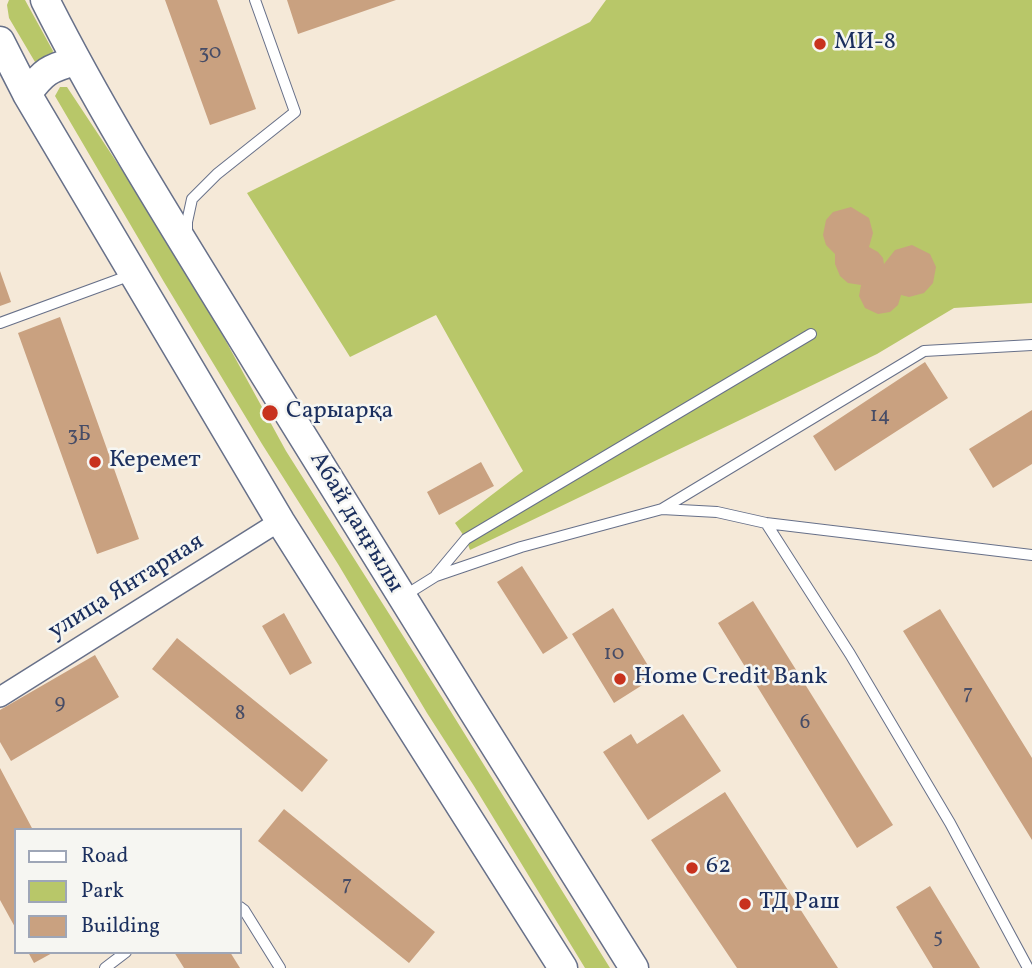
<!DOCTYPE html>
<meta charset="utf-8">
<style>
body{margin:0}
#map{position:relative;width:1032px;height:968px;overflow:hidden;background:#f5e9d8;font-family:Vollkorn,serif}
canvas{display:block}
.legend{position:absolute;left:14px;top:828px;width:228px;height:126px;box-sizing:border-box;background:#f6f6f2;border:2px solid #9ea6b7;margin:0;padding:9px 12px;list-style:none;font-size:21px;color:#1b2f5e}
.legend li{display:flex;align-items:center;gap:14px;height:35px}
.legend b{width:35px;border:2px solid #9ea6b7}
</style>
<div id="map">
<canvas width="1032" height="968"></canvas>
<ul class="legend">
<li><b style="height:9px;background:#fff"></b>Road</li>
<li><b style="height:19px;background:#b8c769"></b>Park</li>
<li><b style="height:19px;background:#c9a180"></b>Building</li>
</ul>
</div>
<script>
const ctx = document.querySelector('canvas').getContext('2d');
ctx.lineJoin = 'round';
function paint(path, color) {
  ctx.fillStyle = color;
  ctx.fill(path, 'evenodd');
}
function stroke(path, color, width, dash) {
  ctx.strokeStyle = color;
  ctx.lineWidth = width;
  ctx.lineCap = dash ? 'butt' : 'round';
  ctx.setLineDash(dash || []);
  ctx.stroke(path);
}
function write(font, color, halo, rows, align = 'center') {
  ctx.font = font + ' Vollkorn,serif';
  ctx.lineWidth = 5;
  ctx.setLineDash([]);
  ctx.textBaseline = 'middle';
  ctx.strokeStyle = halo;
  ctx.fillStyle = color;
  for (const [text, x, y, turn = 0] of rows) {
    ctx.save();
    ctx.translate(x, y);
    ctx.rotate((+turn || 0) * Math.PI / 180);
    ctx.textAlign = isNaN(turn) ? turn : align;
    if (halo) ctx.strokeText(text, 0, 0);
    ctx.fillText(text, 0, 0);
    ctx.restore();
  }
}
paint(new Path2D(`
 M9,0H25L53,51L50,59L40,64L35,62L9,18L7,5Z
 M606,0H1032V303L954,308L877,354L470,550L466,539L455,523L523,471L436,315L350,357L247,193L590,22Z
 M60,87H67L151,214L222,334L286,451L443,699L610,968H585L474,786L427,713L338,564L262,444L164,282L55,96Z`), '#b8c769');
paint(new Path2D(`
 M165,0H217L256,109L210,125Z
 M287,0H396L298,34Z
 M851,207L869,218L873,233L869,247L878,252L883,258L884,264L895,250L912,245L930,254L936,267L933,283L924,293L909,297L901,295L898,305L890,312L878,314L865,308L859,296L861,285L848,283L840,276L835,264V254L826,245L823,235L826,220L833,212Z
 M0,271L11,302L0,306Z
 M60,317L139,539L97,554L18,333Z
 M925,362L948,398L835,471L813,436Z
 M1032,410V464L993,488L969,449Z
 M481,462L494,486L439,515L427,492Z
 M522,566L568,638L543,654L497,582Z
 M753,601L893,825L857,848L718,623Z
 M613,608L655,677L614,703L572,634Z
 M940,609L1032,758V840L903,631Z
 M284,613L312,663L290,675L262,626Z
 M177,638L328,760L302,792L152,669Z
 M95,655L119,697L11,761L0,742V710Z
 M683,714L721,771L648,820L603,752L631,734L637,744Z
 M0,768L33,830H16V929L0,900Z
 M725,792L838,968H737L651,840Z
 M284,809L435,932L409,963L258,841Z
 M930,886L980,968H933L896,907Z
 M28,952H54L34,963Z
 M174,952H230L240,968H184Z`), '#c9a180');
const service = new Path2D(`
 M187,234V222L192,199L217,174L295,112L255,0
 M0,323L131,275
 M662,509L924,351L1032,345
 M766,523L850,654L950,823L1028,968
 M436,575L466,539L811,334
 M404,596L436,576L521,547L662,509L717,512L766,523L1032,555
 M240,907L244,910L280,968
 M105,968L126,952`);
const minor = new Path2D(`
 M0,697L280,521`);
const secondary = new Path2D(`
 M45,0C109,127 187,247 261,369C384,569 509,769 634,968
 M0,41L27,94L280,521L563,968
 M27,94C43,72 49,68 76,61`);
stroke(service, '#677089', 12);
stroke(minor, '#677089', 22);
stroke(secondary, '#677089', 31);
stroke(service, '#fff', 10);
stroke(minor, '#fff', 19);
stroke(secondary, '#fff', 28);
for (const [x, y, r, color] of [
 [820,44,7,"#c8321e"],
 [270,413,9,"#c8321e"],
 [95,462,7,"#c8321e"],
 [620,679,7,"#c8321e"],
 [692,868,7,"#c8321e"],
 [745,904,7,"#c8321e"]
]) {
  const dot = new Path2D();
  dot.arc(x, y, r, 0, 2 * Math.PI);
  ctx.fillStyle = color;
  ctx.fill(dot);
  stroke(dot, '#f6f6f2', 2.5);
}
write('21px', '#464c66', null, [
 ["30",210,54],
 ["14",880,417],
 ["3Б",79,436],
 ["10",614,655],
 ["7",968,695],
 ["9",60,704],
 ["8",240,715],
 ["6",805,724],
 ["7",347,886],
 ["5",938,938]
]);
write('24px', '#1b2f5e', '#f6f6f2', [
 ["МИ-8",834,44],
 ["Сарыарқа",286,413],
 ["Керемет",109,462],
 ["Home Credit Bank",634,679],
 ["62",706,868],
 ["ТД Раш",759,904]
], 'left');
write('24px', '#1b2f5e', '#f6f6f2', [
 ["Абай даңғылы",355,523,59],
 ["улица Янтарная",127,588,-32]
]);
</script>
